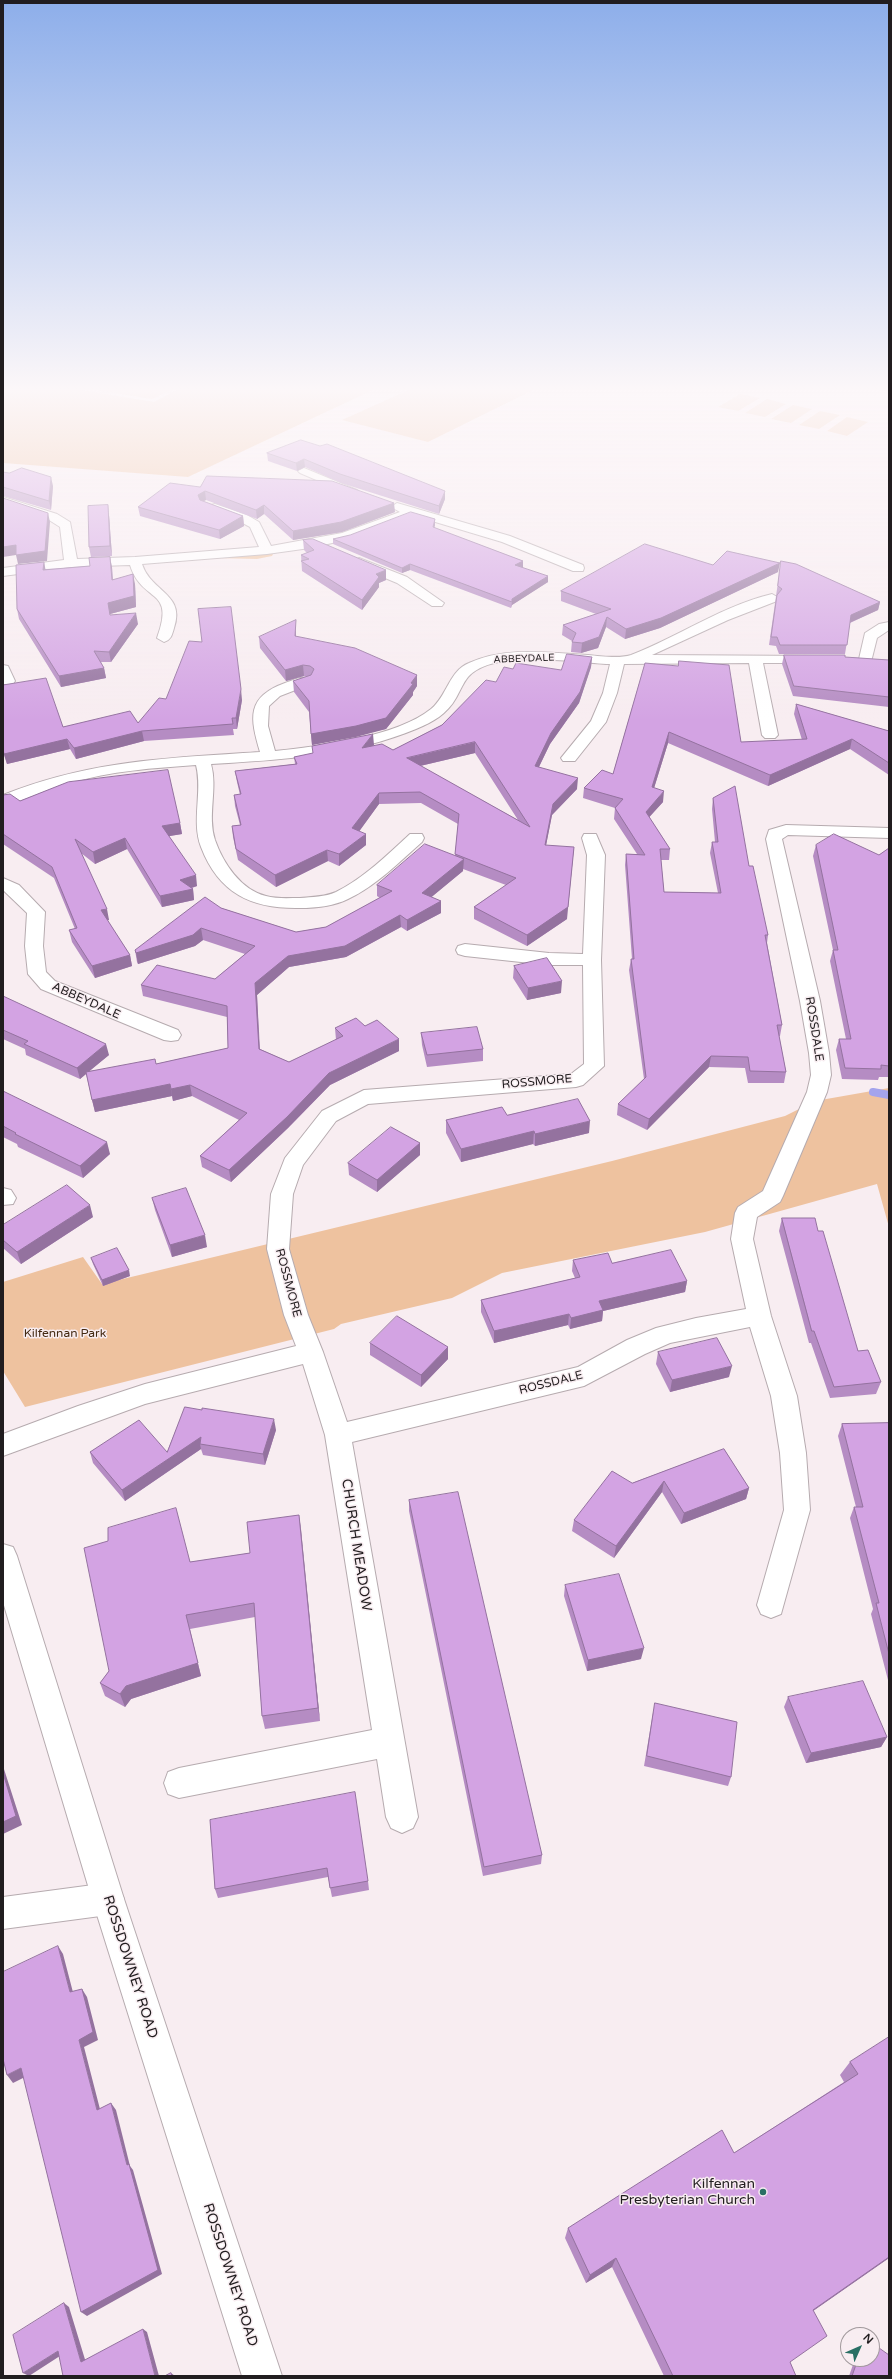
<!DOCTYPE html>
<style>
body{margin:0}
#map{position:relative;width:892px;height:2379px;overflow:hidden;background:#f8edf1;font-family:"Varela Round",sans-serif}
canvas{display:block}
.frame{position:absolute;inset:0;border:4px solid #211d1f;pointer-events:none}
.north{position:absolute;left:840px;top:2327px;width:40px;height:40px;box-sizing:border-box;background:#f8edf1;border:1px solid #a29a9d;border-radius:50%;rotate:45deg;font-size:11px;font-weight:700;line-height:16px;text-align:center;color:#211d1f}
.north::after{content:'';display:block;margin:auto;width:14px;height:18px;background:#296f64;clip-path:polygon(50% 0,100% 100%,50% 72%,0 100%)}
</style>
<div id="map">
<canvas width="892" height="2379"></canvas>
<div class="frame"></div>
<div class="north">N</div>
</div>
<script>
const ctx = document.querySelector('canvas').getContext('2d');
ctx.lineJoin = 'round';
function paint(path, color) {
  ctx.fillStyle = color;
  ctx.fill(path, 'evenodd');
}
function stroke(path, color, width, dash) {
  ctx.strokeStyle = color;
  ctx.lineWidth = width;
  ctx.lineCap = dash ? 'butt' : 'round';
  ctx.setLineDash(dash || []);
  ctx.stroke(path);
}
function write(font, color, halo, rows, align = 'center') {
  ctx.font = font + ' "Varela Round",sans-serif';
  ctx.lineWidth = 3;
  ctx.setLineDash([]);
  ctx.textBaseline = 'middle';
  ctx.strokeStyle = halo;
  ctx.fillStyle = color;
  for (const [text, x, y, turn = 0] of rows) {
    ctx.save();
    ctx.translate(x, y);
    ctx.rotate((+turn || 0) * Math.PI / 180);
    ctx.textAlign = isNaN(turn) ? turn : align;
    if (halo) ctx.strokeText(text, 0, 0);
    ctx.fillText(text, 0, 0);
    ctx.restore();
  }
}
paint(new Path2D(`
 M3,388H69L154,402L181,388H377L188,477L3,463Z
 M84,388H175L152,399Z
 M413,388H529L535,389L428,442L342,420Z
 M740,394L760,398L738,411L718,407Z
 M767,399L786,404L765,417L745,413Z
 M793,405L812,409L791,423L771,419Z
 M820,411L840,415L819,429L799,425Z
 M847,417L868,422L847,436L827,431Z
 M271,553L273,554L272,556L257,559L215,558Z
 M889,1088V1227L877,1184L705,1232L502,1273L452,1298L341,1324L334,1329L25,1407L3,1371V1282L83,1257L102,1284L612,1161L785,1116L815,1101Z`), '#eec29f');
stroke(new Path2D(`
 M873,1092L889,1095`), '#a4a4ec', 8);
const street = new Path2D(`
 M304,468L357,490L359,492L353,496L349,494L300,473L298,471Z
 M3,497L57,514L70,522L77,559L135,557L259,547L250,527L239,521L211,511L209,508L211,505L215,504L247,515L259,522L271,546L342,533L400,512L391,507L397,503L510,536L583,565L584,568L583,571H573L502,542L412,515L350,539L310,548L267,554L142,564C151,592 186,594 174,628C172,635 171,640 164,642L157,638C176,587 142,604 130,565L71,567L3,576V568L64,560L60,527L49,520L3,505Z
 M359,558L407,577L444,603L442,606H432L397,583L354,565L353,562Z
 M772,594L779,598L777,601L728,620L652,655L817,656L819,659L812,663H763L778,735L775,738H765L762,735L749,663L624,664L617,693L606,722L575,761H563L561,758L591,721L603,693L610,664C575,663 494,648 468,677C463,683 460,691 456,698C447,714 433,722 416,729C351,756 280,760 211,764C218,789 207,815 215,840C223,863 241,890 266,896C276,899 289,898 300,898C312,897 325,897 336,892C364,878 387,855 410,834H422L424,838L422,842C399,862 376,886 348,899C334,906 316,908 300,908C252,909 219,894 201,847C191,820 203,792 196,765C153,768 111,771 70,783C47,789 26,800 3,806V795C91,760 168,758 260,752C250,718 246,697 285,683C293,680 302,676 311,678L313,681L311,684L280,696L269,706L268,726L275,751C320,746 396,737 431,709C447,696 449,671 469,663C506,646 549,653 588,655C600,656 619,659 631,655C678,637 722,606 772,594Z
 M889,622V630L877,638L871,662H861L859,659L865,633L879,624Z
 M3,665L8,666L15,681L13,684H3Z
 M786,825L889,828V838L788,835L782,839L820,1001L829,1053L831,1075L827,1092L783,1196L780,1202L757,1217L753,1239L771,1316L797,1396L806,1453L810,1510L781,1614L771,1618L761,1614L757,1605L784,1510L780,1453L771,1396L750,1327L670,1343L645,1354L584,1386L352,1442L418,1817L413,1828L402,1833L391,1828L386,1817L377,1759L179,1798L168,1794L164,1783L168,1772L179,1768L372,1730L325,1435L303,1364L145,1404L3,1456V1434L78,1406L145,1384L296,1346L284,1315L267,1249L271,1194L285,1158L322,1111L364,1090L571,1074L584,1064L583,965H549L465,956L458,954L456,950L458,946L465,944L549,953L583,954L587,855L582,838L584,834H596L605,855L601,960L604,1066L583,1085L576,1087L368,1104L336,1121L303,1165L293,1194L289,1249L308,1315L323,1352L347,1422L578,1367L627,1340L656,1328L696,1318L746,1309L731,1239L735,1213L738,1207L763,1191L807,1092L811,1075L809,1053L800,1001L766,839L769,830Z
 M3,878L19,885L45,912L43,946L46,972L55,981L178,1030L181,1035L178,1040L171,1041L164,1040L41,989L28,974L25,946L27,913L3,890Z
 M3,1188L11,1190L16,1198L13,1204L3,1205Z
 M108,1883L119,1888L124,1899L119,1910L108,1915L3,1929V1897Z`);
const secondary = new Path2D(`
 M3,1544L13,1547L17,1556L124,1899L282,2376H242L92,1899L3,1602Z`);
stroke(street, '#b6abaf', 2);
stroke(secondary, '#b6abaf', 2);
paint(street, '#fff');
paint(secondary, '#fff');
paint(new Path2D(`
 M880,388H889V391H881Z
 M301,440L445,499L439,514L341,483L305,467L297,471L268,461L267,453Z
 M3,472L53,486L51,510L3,496Z
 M200,487L395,512L342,532L293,540L264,514L257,519L206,500L203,501L243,516L244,526L220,539L140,516L138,507Z
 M109,515L112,556L91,557L89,547Z
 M435,519V525L434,528L523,561L522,567L548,582L512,605L511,608L410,570L402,573L333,544V539Z
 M303,540L386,580L379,583V587L362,610L302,571L301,555L307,553L304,550Z
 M781,561L880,602L878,610L850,623L845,654H779L776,646L769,645Z
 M44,562L45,569L112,567L113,580L135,584L136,607L110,614V615L138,624L111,662H101L104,668L106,678L61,687L19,619L17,609Z
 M713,565L778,572L660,628L625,639L606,627L598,648L581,653L571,652L572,641L562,635L563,625L596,614L561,601V591Z
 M296,631V636L417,675V686L413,692V695L386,729L312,745L309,712L294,692L293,681L307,676H304L286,681L260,648L259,637Z
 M784,655L845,657L889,660V707L793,696L782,664Z
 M592,657L591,667L579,703L550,744L539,767L577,789L552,815L546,845L567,919L527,946L474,919V907L506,885L463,869V871L431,897L441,901V913L407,931L401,927L346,957L289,967L257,995L260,1049L289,1062L336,1040L335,1028L365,1026L399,1051L330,1085L288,1128L231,1182L202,1167L200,1156L239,1120L192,1096L173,1101L172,1096L95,1112L86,1074L80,1079L26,1055L25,1049L3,1039V996L109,1055L89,1071L156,1064L228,1048L227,1017L143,996L141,985L215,979L245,954L203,940L195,946L138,964L137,962L135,950L221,908L296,932L326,927L380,898L377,896V885L455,856L458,824L421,803L379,804L359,831L366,845L339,866L328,861L276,887L238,860L233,837L232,826L240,825L235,806L234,795H240L237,782L235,771L295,764L294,757L374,745L373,746L393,750L442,725L513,669L561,670ZM475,753L518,820L420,766Z
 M645,663L741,742L802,740L794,714L796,704L889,731V775L850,749L768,786L668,743L654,788L663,802L649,817L670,849L669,860H661L664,892L718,893L710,853L712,842H715L712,809L713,798L749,866L768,935L767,943L782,1025L780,1036H779L786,1072L784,1083H748L745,1068L709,1067L647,1130L617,1115L618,1104L644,1079L629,970L631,959H632L625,865L626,854H637L614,819L615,808L583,798L584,788L613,774Z
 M3,685L63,727L138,723L166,699L242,700L237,729H233L234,735L144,741L76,759L70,749L7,764L3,752Z
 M3,795L20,801L180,823L182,834L169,836L197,886L192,888L193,889L194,900L162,907L127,849L95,864L81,853L109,920H107L130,955L132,966L95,978L72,942L69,930L75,929L54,878L3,844Z
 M816,845L879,855L889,848V1077H879L878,1080L842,1079L836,1050L839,1039H846L830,961L833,950L813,856Z
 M514,966L561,993L527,1000L513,978Z
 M421,1033L483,1049V1061L427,1067L422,1045Z
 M3,1091L110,1154L83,1178L18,1147L17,1144L3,1137Z
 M507,1115L589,1133L535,1146L533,1144L461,1162L446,1133V1120Z
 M420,1143V1155L377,1192L349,1175L348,1163Z
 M152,1198L207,1247L172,1257L155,1210Z
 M93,1217L21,1264L3,1248V1225Z
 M782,1218L818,1231L858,1351L881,1382L876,1394L830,1398L811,1343H809L779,1231Z
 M91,1258L130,1276L103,1286L93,1264Z
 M573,1260L612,1263L687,1281L685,1292L603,1311L602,1321L570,1329L568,1325L494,1343L481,1312V1300L575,1278L572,1271Z
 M370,1343L448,1359L421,1387L370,1355Z
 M658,1352L729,1377L670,1392L656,1364Z
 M185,1407L276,1430L265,1465L203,1455L201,1449L125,1501L93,1463L90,1452H167Z
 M889,1423V1684L871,1614L873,1609L850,1518L854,1507H856L838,1436L842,1424Z
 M724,1449L749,1488L746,1499L681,1524L662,1492L614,1558L572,1531L574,1520L632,1483Z
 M409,1500L542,1855L541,1864L483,1876L409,1511Z
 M299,1515L320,1721L265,1729L262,1716L255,1617L190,1629L201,1676L131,1699L125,1707L105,1696L100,1683L190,1562L250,1553Z
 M565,1585L641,1659L587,1671L564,1596Z
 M788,1697L887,1737L881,1747L806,1763L784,1707Z
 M655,1703L731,1777L728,1786L644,1766L653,1713Z
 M210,1820L368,1881L369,1890L332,1897L328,1877L218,1898L215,1889Z
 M889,2037V2258L813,2311L790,2362L796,2376H664L612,2267L586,2283L565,2238L568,2228L734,2153L844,2082L840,2075L850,2062Z
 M855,2359H872L889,2376H849Z`), '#b58cc3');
paint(new Path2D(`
 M304,459L305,467L297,471L296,463Z
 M51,477L53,486L51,510L49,501Z
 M205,491L206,500L199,504L198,495Z
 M445,491V499L439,514V506Z
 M394,503L395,512L342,532L293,540V531Z
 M108,505L109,515L112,556L110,546Z
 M264,505V514L257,519L256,510Z
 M48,513L50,522L47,561L18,564L16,555L3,557V547Z
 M243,516L244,526L220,539L219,530Z
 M435,519V525L433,532V527Z
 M110,557L112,567L113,590L112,580Z
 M523,561V567L515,571V565Z
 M44,562L46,572L43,570Z
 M780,563L778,572L660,628L625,639L626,629Z
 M410,564V570L402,573V568Z
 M386,570V580L379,583V587L362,610V600L376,574Z
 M133,574L135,584L136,607L110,614L108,603Z
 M548,576V582L512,605L511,608L512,602V599Z
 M880,602L878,610L849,623L851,615Z
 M136,613L138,624L111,662L109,652Z
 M607,617L606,627L598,648L581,653L582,643Z
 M296,620V647L295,636Z
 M592,657L591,667L579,703L550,744L534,777L535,766L551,733Z
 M303,665L304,676L286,681L285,670Z
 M104,668L106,678L61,687L59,676Z
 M417,675V686L413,692V695L386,729L356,737L312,745L311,734L411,683Z
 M241,689L242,700L237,729L236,718Z
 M142,731L144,741L76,759L74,748Z
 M669,732L668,743L651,798L652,787Z
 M373,734L374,745L363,759L362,748Z
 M67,739L70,749L7,764L4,754Z
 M852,739L850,749L768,786L770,775Z
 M475,742V753L407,769V758Z
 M578,778L577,789L552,815L544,856L545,845L553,804Z
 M664,791L663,802L644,823L646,812Z
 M379,793V804L353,840L352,828Z
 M180,823L182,834L164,837L162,826Z
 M366,834V845L339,866V854Z
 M125,838L127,849L95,864L93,852Z
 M574,847L567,919L527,946V935Z
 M327,850L328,861L276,887L275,875Z
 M464,859L463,871L422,905V893Z
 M196,875L197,886L181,891L180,880Z
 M193,889L194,900L162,907L160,896Z
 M441,901V913L407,931V920Z
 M107,909L109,920L103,921L101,910Z
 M400,915L401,927L346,957L289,967L257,995L260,1060L259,1049L255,983L288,956Z
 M201,928L203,940L195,946L138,964L136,953Z
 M130,955L132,966L95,978L92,966Z
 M562,981L561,993L527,1000L528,988Z
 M399,1039V1051L330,1085L288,1128L231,1182L229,1170L329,1073Z
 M106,1044L109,1055L80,1079L77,1068Z
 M711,1056L709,1067L647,1130L649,1119Z
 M170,1084L172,1096L95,1112L92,1100Z
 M190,1085L192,1096L173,1101L171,1089Z
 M590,1121L589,1133L535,1146V1134Z
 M534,1131L533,1144L461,1162V1149Z
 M107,1142L110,1154L83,1178L80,1166Z
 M420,1143V1155L377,1192V1180Z
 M90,1205L93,1217L21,1264L17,1252Z
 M205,1235L207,1247L172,1257L170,1245Z
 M129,1270L130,1276L103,1286L102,1280Z
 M687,1281L685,1292L603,1311L602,1321L570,1329L571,1318L599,1301Z
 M569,1314L568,1325L494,1343V1331Z
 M448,1347V1359L421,1387V1375Z
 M732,1366L729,1377L670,1392L672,1380Z
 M274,1419L276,1430L265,1465L263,1454Z
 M201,1437L200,1444L201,1449L125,1501L122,1490Z
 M664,1481L662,1492L614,1558L616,1546Z
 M749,1488L746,1499L681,1524L684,1513Z
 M299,1515L301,1529L320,1721L318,1708Z
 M186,1615L201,1676L131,1699L125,1707L120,1694L126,1686Z
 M644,1648L641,1659L587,1671L588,1660Z
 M887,1737L881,1747L806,1763L811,1753Z
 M3,1766L22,1825L3,1834Z
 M58,1946L63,1954L75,2000L70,1992Z
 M82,1989L87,1997L98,2040L84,2047L102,2117L97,2110L79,2040Z
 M21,2068L27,2076L13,2083L7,2075Z
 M111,2103L116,2110L130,2166L133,2170L162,2274L87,2316L81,2312L127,2165Z
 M889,2257V2258L803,2318L813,2310Z
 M616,2258L612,2267L586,2283L590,2275Z
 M64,2303L69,2307L87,2366L81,2362Z
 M143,2329L147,2332L159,2376H155Z
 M58,2351L63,2354L29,2376L23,2373Z
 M171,2373L175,2376H172Z`), '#94729f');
const building = new Path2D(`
 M301,440L320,446L327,444L445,491L439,506L340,474L304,459L296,463L267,453Z
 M22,468L51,477L49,501L3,487V472L9,473Z
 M207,476L332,481L394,503L341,522L293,531L264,505L256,510L205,491L198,495L200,500L243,516L219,530L138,507L170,483L200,487Z
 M3,498L48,513L45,551L16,555V545L3,547Z
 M108,505L110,546L89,547L88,506Z
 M411,512L435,519L433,527L523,561L515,565L548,576L512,599V602L410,564L402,568L333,539L350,535Z
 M313,539L386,570L376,574L379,577L362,600L301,561L309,559L301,555L314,550L303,540Z
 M645,544L713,565L727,551L780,563L661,618L626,629L607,617L599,637L582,643L572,642L576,633L563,625L611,609L561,591Z
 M110,557L112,580L133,574L134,596L108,603L110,615L136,613L109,652L94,651L104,668L59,676L17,609L16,565L44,562L43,570L90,566L89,558Z
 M781,561L796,564L880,602L851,615L847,645H780L777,637H771L777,595L782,589L778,586Z
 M231,607L241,689L236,718H232L233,724L142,731L74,748L67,739L4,754L3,750V685L46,678L63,727L130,711L138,723L159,698L166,699L189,641L202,642L198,609Z
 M296,620L295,636L355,648L417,675L411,683L413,684L386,718L356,726L311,734L309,701L293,681L311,675L314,669L310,666L303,665L285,670L259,637Z
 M567,654L592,657L580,692L551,733L535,766L578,778L553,804L545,845L574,847L568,907L527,935L474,907L516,878L455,854L459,814L420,792L379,793L352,828L366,834L339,854L327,850L275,875L236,849L232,826L241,825L234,795L241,794L235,771L297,764L294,757L313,753L312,746L373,734L362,748L382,744L393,750L442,725L486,680L496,682L504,667L513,669L516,663L561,670ZM475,742L530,827L407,758Z
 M784,655H845V657L889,660V697L794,686Z
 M679,661L729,665L741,742L807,739L796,704L889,731V763L852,739L770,775L669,732L652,787L664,791L646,812L670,849H660L664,892L721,893L712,842H718L713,798L735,786L749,866H753L768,935H765L782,1025H777L786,1072L750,1071L748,1057L711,1056L649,1119L618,1104L646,1077L631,959H634L626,854L645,855L615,808L623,799L584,788L602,770L613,774L645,663L678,666Z
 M168,770L180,823L162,826L196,875L180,880L193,889L160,896L125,838L93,852L75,839L107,909L101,910L130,955L92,966L69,930L77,928L52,867L3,834V795L10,794L20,801L68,782Z
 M834,834L879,855L889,848V1066L881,1065V1069L845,1068L839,1039H851L833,950H838L816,845Z
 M425,844L464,859L422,893L441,901L407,920L400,915L345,946L288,956L255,983L259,1049L289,1062L343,1036L335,1028L356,1018L365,1026L377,1020L399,1039L329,1073L287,1117L229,1170L200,1156L247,1113L190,1085L171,1089L170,1084L92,1100L86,1072L155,1059L156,1064L228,1048L227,1006L141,985L157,965L215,979L255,946L201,928L193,935L136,953L135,950L205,897L221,908L296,932L326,927L392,891L377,885Z
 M547,958L562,981L528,988L514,966Z
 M3,996L106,1044L77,1068L24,1044L28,1041L3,1030Z
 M477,1027L483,1049L427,1055L421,1033Z
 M3,1091L107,1142L80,1166L15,1134L16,1133L3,1126Z
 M578,1099L590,1121L535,1134L534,1131L461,1149L446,1120L502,1107L507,1115Z
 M391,1127L420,1143L377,1180L348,1163Z
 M67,1185L90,1205L17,1252L3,1240V1225Z
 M186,1188L205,1235L170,1245L152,1198Z
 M782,1218H815L818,1231H823L858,1351L868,1350L881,1382L834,1387L814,1331H812Z
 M117,1248L129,1270L102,1280L91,1258Z
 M671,1250L687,1281L599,1301L603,1310L571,1318L569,1314L494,1331L481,1300L580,1277L573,1260L608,1253L612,1263Z
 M397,1316L448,1347L421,1375L370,1343Z
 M717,1338L732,1366L672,1380L658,1352Z
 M185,1407L202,1410V1408L274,1419L263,1454L200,1444L201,1437L122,1490L90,1452L139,1420L167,1452Z
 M889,1423V1654L876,1603H879L854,1507H863L842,1424Z
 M724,1449L749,1488L684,1513L664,1481L616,1546L574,1520L612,1471L632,1483Z
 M458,1492L542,1855L484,1867L409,1500Z
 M176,1508L190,1562L250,1553L247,1522L299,1515L318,1708L262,1716L254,1603L186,1615L198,1663L126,1686L120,1694L100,1683L109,1671L84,1548L108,1541V1528Z
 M619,1574L644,1648L588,1660L565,1585Z
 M863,1681L887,1737L811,1753L788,1697Z
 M655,1703L737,1722L731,1777L647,1756Z
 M3,1773L16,1816L3,1822Z
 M355,1792L368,1881L330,1888L327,1868L215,1889L210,1820Z
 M58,1946L70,1992L82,1989L93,2032L79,2040L97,2110L111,2103L127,2165L129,2164L158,2270L81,2312L21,2068L7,2075L3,2059V1972Z
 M889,2037V2257L813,2310L827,2336L790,2362L796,2376H673L616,2258L590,2275L568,2228L722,2130L734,2153L858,2074L850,2062Z
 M64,2303L81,2362L143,2329L155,2376H63L58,2351L23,2373L13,2335Z
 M872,2343L889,2355V2376H852L858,2359H872Z
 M171,2373L172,2376H165Z`);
paint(building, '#d3a3e3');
stroke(building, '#94729f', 1);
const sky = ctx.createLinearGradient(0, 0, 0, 721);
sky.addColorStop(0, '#8daeea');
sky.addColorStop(0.54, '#fcf7f9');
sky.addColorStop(1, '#fcf7f900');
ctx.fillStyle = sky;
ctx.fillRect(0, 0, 892, 721);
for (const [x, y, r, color] of [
 [763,2192,4,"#296f64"]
]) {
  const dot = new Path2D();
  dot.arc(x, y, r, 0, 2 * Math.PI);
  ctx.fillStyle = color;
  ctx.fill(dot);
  stroke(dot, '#f8edf1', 1.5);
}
write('10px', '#211d1f', '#f8edf1', [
 ["ABBEYDALE",524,659,-2]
]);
write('12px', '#211d1f', '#f8edf1', [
 ["ABBEYDALE",86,1001,24],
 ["ROSSDALE",814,1029,81],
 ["ROSSMORE",537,1082,-5],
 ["ROSSMORE",288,1283,75],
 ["ROSSDALE",551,1383,-14]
]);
write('12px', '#442a13', '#f8edf1', [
 ["Kilfennan Park",65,1334]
]);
write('14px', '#211d1f', '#f8edf1', [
 ["CHURCH MEADOW",356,1545,81],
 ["ROSSDOWNEY ROAD",130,1967,72],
 ["ROSSDOWNEY ROAD",230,2275,72]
]);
write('14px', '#211d1f', '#f8edf1', [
 ["Kilfennan",755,2184],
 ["Presbyterian Church",755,2200]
], 'right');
</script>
